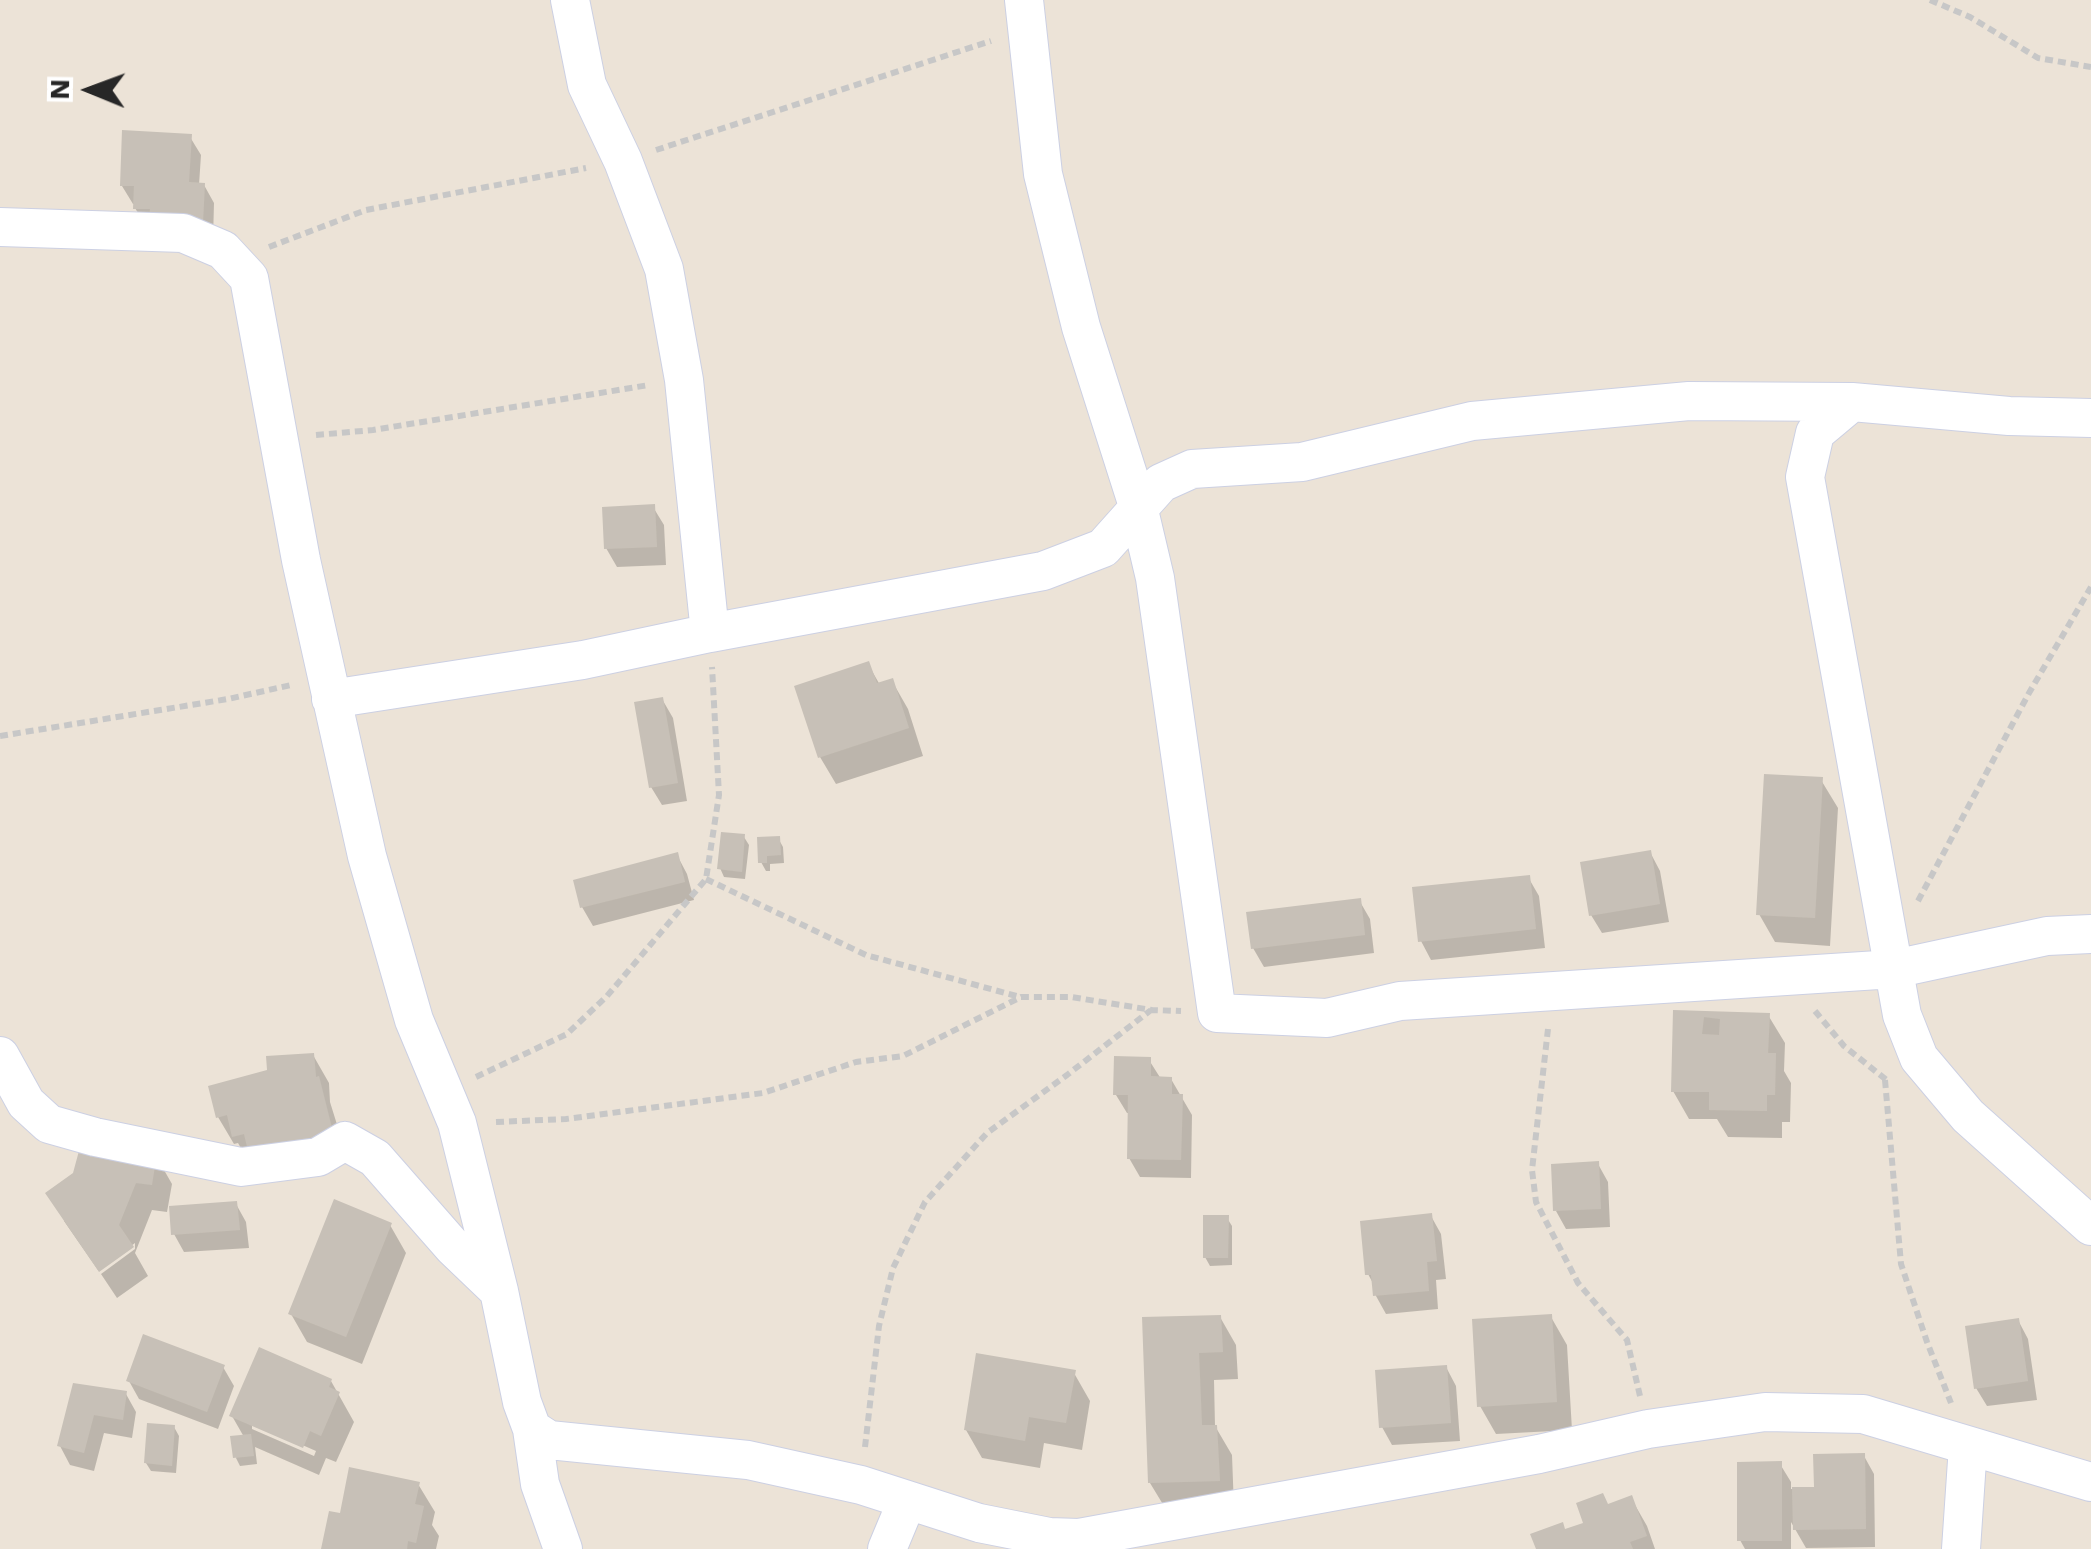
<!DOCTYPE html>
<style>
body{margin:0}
#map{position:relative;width:2091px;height:1549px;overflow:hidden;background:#ece3d7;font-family:"Work Sans",sans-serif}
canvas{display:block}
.north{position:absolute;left:40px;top:40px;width:100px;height:100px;-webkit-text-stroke:8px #fff;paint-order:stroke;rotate:271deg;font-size:28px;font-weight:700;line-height:40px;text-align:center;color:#272727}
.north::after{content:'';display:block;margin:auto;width:35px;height:45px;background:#272727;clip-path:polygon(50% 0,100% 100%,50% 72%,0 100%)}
</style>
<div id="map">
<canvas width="2091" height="1549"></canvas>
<div class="north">N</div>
</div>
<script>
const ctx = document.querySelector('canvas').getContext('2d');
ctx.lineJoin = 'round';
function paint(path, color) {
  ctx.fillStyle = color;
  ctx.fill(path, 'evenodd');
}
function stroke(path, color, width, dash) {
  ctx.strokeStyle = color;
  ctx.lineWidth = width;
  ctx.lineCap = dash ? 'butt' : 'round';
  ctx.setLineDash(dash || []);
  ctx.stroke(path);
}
paint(new Path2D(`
 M190,137L201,155L199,185H204L214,203L213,240L146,226L135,208V204H133L122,186Z
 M653,507L664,525L666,565L617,567L606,548Z
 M868,664L880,685L892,681L908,709L923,756L836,784L820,757Z
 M662,699L673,718L687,801L662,805L651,787Z
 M1821,780L1838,808L1830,946L1775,942L1759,914Z
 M744,837L749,845L745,879L724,877L720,868Z
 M778,838L783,847L784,863L770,864V871H766L761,862Z
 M1650,852L1660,871L1669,922L1602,933L1591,915Z
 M677,855L687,874L694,900L593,926L582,907Z
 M1528,877L1539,896L1545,948L1431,960L1421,941Z
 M1359,900L1370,919L1374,953L1264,967L1253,948Z
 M1675,1013L1768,1015L1785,1043L1784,1071L1791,1083L1790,1122H1782V1138L1728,1137L1717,1119H1689L1673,1091Z
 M313,1055L329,1083L330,1102L348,1160L250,1164L238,1143L234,1144L218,1117Z
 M1149,1060L1161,1079H1171L1192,1115L1191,1178L1140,1177L1129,1158L1130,1113H1127L1116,1095Z
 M156,1156L172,1184L167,1212L152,1210L135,1253L148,1276L117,1298L101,1274L135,1249V1243L98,1270L64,1221Z
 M1598,1164L1608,1182L1610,1227L1566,1229L1556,1211Z
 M236,1204L246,1222L249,1248L184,1252L174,1234Z
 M1431,1216L1441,1234L1446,1279L1436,1280L1438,1309L1386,1314L1376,1296L1375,1287L1368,1274Z
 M1227,1218L1232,1226V1265L1210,1266L1205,1257Z
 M390,1225L406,1253L362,1364L307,1342L291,1314Z
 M1220,1317L1236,1345L1238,1379L1214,1380L1215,1426L1232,1455L1234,1508L1167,1511L1150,1483L1145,1319Z
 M1551,1317L1567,1345L1572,1430L1496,1434L1480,1406Z
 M2018,1320L2028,1339L2037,1400L1987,1406L1976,1388Z
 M223,1367L234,1386L218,1429L139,1399L129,1381Z
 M1446,1367L1456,1386L1460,1441L1392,1445L1382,1427Z
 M1074,1373L1090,1401L1082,1450L1044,1443L1040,1468L982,1458L966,1430Z
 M331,1381L354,1422L336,1462L326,1458L319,1475L255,1447L257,1464L240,1466L236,1458L244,1437L232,1416ZM252,1423L316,1451L314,1456L252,1429Z
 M75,1386L126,1394L136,1412L132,1438L104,1433L94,1471L70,1465L60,1446Z
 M174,1427L179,1436L176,1473L151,1471L146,1463Z
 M1864,1456L1874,1474L1875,1547L1806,1548L1791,1522V1549H1745L1740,1540L1780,1464L1791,1482V1489H1816Z
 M418,1484L435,1512L432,1525L439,1536L436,1549H323L342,1516Z
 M1631,1498L1647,1526L1655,1549H1538L1566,1532L1586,1524L1609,1506Z`), '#0003');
paint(new Path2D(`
 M122,130L192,134L189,182L205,183L203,222L149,219L150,209H133L134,186H120Z
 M655,504L657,547L604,549L602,507Z
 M869,661L877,683L893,678L909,728L818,758L794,686Z
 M663,697L678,783L649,788L634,702Z
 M1764,774L1823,777L1815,918L1756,915Z
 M721,832L745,834L742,872L717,869Z
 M780,836L781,855L767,856V863H758L757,837Z
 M1651,850L1660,904L1589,916L1580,862Z
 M678,852L685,882L580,908L573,880Z
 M1530,875L1536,929L1418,942L1412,887Z
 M1361,898L1365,935L1251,949L1246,912Z
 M1673,1010L1770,1013L1768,1053H1776L1775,1095H1767V1111L1709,1110V1092H1671ZM1704,1017L1720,1019L1719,1035L1702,1034Z
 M314,1053L316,1077L319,1076L333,1132L249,1155L244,1134L232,1137L227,1115L216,1118L208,1086L267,1070L266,1056Z
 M1114,1056L1151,1057V1076L1172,1077V1094H1183L1181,1160L1127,1159L1128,1095H1113Z
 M83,1136L157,1153L152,1185L136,1183L119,1225L134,1247L99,1272L45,1193L73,1173Z
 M1599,1161L1601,1209L1553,1211L1551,1164Z
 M334,1199L392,1223L346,1337L288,1314Z
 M237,1201L240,1230L171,1235L169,1206Z
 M1432,1213L1437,1261L1427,1262L1429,1291L1373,1296L1371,1275H1365L1360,1221Z
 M1203,1215H1229L1228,1258H1203Z
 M1552,1314L1557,1402L1477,1407L1472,1319Z
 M1221,1315L1223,1352L1199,1353L1202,1425H1217L1220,1481L1148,1483L1142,1317Z
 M2019,1318L2028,1381L1974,1389L1965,1326Z
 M143,1334L225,1365L207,1412L126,1381Z
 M259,1347L332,1379L329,1387L340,1392L321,1436L310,1431L303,1448L229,1416Z
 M976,1353L1076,1370L1066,1423L1029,1417L1025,1441L964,1430Z
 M1447,1365L1451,1423L1379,1428L1375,1370Z
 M73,1383L127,1391L123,1420L94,1415L84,1453L57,1446Z
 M147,1423L175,1425L172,1466L144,1463Z
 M251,1434L254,1456L233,1458L230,1436Z
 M1865,1453L1866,1529L1793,1530L1792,1487H1814L1813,1454Z
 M1782,1461V1541H1737V1462Z
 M349,1467L420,1482L415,1504L424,1506L416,1543L408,1541L407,1549H321L329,1511L340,1513Z
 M1603,1493L1608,1504L1632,1495L1647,1536L1630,1542L1633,1549H1536L1530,1534L1563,1522L1565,1529L1583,1523L1576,1503Z`), '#c7c0b7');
const minor = new Path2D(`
 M570,0L587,85L623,161L664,269L684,380L710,633
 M1024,0L1043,174L1081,327L1138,506L1155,578L1217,1013L1327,1018L1400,1001L1894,969L2047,936L2091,934
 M0,227L183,233L223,250L249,278L301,560L367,856L414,1020L457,1123L499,1291L522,1402L532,1429L549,1440L748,1460L861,1485L979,1523L1049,1537L1079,1538L1539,1454L1648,1429L1765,1412L1863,1414L2091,1482
 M1852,402L1815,433L1805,477L1902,1015L1919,1058L1968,1116L2091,1226
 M331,699L583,660L710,633L1043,571L1103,548L1161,483L1192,469L1302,462L1472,421L1689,401L1852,402L2009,416L2091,418
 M0,1056L26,1103L49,1124L95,1137L241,1167L318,1157L345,1141L375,1158L453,1247L499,1291
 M532,1429L540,1484L563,1549
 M887,1549L907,1501
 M1961,1549L1968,1446`);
stroke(minor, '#ccd0e3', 40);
stroke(new Path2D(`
 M1930,0L1970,17L2038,58L2091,67
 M656,150L991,41
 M269,247L366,210L586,168
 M316,435L373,430L649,385
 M0,736L228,699L291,685
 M706,879L866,955L1020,997
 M1918,901L2029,693L2091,587
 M1815,1011L1844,1046L1889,1082
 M1548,1029L1532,1170L1536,1202L1578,1283L1627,1340L1640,1396
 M476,1077L567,1034L607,996L706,879L719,795L712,667
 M1885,1080L1901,1264L1927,1342L1951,1403
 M496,1122L566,1119L763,1093L856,1062L903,1056L1021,997H1071L1152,1010L1181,1011
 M865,1447L879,1326L893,1268L925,1202L987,1133L1067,1075L1151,1010`), '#c7c7c7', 6, [8, 5]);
stroke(minor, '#fff', 38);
</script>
